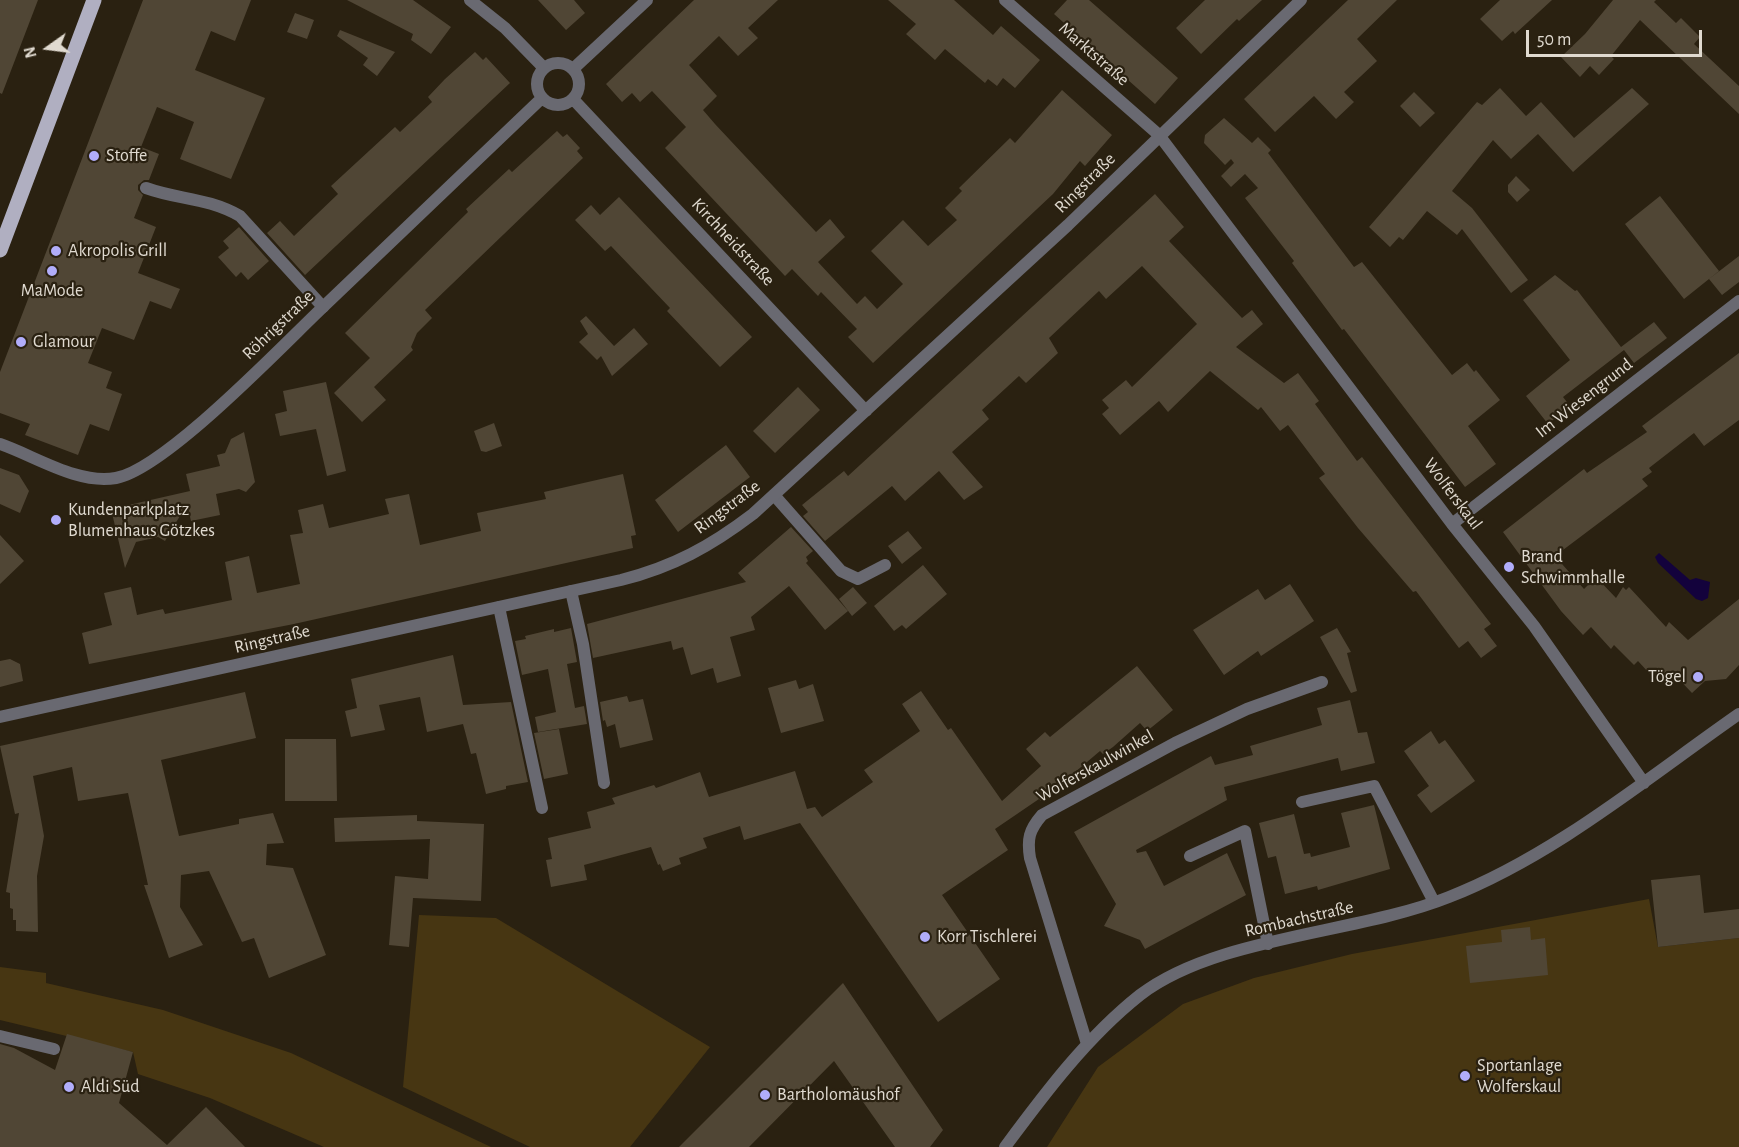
<!DOCTYPE html>
<meta charset="utf-8">
<style>
body{margin:0}
#map{position:relative;width:1739px;height:1147px;overflow:hidden;background:#2a2111;font-family:"Alegreya Sans",sans-serif}
canvas{display:block}
.north{position:absolute;left:18px;top:18px;width:60px;height:60px;-webkit-text-stroke:4px #2a2111;paint-order:stroke;rotate:256deg;font-size:16px;font-weight:700;line-height:24px;text-align:center;color:#e0dad0}
.north::after{content:'';display:block;margin:auto;width:21px;height:27px;background:#e0dad0;clip-path:polygon(50% 0,100% 100%,50% 72%,0 100%)}
.scale{position:absolute;left:1526px;top:30px;width:176px;height:27px;box-sizing:border-box;border:3px solid #e0dad0;border-top:0;padding-left:8px;font-size:18px;line-height:21px;white-space:nowrap;color:#e0dad0;-webkit-text-stroke:4px #2a2111;paint-order:stroke}
</style>
<div id="map">
<canvas width="1739" height="1147"></canvas>
<div class="north">N</div>
<div class="scale">50 m</div>
</div>
<script>
const ctx = document.querySelector('canvas').getContext('2d');
ctx.lineJoin = 'round';
function paint(path, color) {
  ctx.fillStyle = color;
  ctx.fill(path, 'evenodd');
}
function stroke(path, color, width, dash) {
  ctx.strokeStyle = color;
  ctx.lineWidth = width;
  ctx.lineCap = dash ? 'butt' : 'round';
  ctx.setLineDash(dash || []);
  ctx.stroke(path);
}
function write(font, color, halo, rows, align = 'center') {
  ctx.font = font + ' "Alegreya Sans",sans-serif';
  ctx.lineWidth = 4.5;
  ctx.setLineDash([]);
  ctx.textBaseline = 'middle';
  ctx.strokeStyle = halo;
  ctx.fillStyle = color;
  for (const [text, x, y, turn = 0] of rows) {
    ctx.save();
    ctx.translate(x, y);
    ctx.rotate((+turn || 0) * Math.PI / 180);
    ctx.textAlign = isNaN(turn) ? turn : align;
    if (halo) ctx.strokeText(text, 0, 0);
    ctx.fillText(text, 0, 0);
    ctx.restore();
  }
}
paint(new Path2D(`
 M1649,899L1658,947L1739,938V1147H1047L1098,1067L1183,1004L1254,978L1352,954Z
 M419,915L496,918L710,1047L630,1147H530L403,1087Z
 M0,967L46,973V983L163,1010L291,1053L491,1147H324L210,1098L138,1074L133,1052L0,1020Z`), '#473612');
paint(new Path2D(`
 M1659,553L1690,580L1696,578L1710,582L1708,598L1702,601L1696,599L1658,563L1655,557Z`), '#13023c');
paint(new Path2D(`
 M0,0H38L2,94L0,93Z
 M143,0H251L235,41L211,31L195,70L265,98L231,179L180,159L194,122L157,107L141,147L159,154L149,180H144L138,185V190L143,195L134,218L156,227L138,273L180,289L171,309L150,301L134,340L102,328L88,363L112,372L106,388L122,394L109,431L90,424L78,455L25,435L30,424L0,413V372Z
 M347,0H413L451,27L431,54L411,40L413,34Z
 M538,0H574L585,13L566,30Z
 M694,0H778L748,28L758,38L738,56L719,36L689,65L717,96L703,110L715,124L816,232L830,219L845,237L818,262L857,304L865,296L877,309L903,284L871,251L903,220L928,246L957,220L945,208L962,191L959,188L1010,138L1015,143L1062,90L1112,135L1085,166L1080,161L1053,194L873,363L848,337L857,329L821,292L818,296L792,269L785,276L665,148L686,127L652,91L640,102L632,93L622,102L606,84Z
 M888,0H954L993,35L1001,26L1040,60L1015,88L1003,78L997,86L988,79L985,83L945,49L935,60L906,34L916,24Z
 M1067,0H1089L1178,78L1155,104L1054,14Z
 M1205,0H1262L1239,21L1237,19L1201,54L1176,28Z
 M1348,0H1397L1357,39L1377,61L1344,92L1354,102L1336,119L1314,96L1275,132L1244,99Z
 M1500,0H1552L1515,34L1513,31L1502,41L1480,19Z
 M1613,0H1656L1654,2L1676,23L1681,18L1700,37L1694,44L1739,86V114L1640,20L1611,56L1614,59L1599,75L1590,66L1580,77L1561,57L1585,34Z
 M295,13L314,20L307,39L287,32Z
 M340,30L395,52L377,76L363,65L368,58L337,36Z
 M475,52L483,60L486,57L510,83L305,275L267,233L280,221L294,236L338,194L331,186L395,127L400,132L432,102L428,97L445,79Z
 M1500,88L1526,116L1541,102L1574,138L1632,88L1649,104L1573,172L1538,134L1511,159L1493,140L1452,191L1472,208L1528,280L1511,293L1462,229L1457,235L1427,211L1403,240L1399,237L1390,247L1369,227L1477,102L1482,105Z
 M1414,92L1435,113L1420,127L1400,106Z
 M1224,118L1252,143L1258,137L1271,150L1268,153L1354,267L1362,262L1452,375L1467,363L1474,372L1476,370L1500,400L1468,426L1496,464L1465,487L1344,329L1342,330L1292,263L1294,261L1245,198L1258,188L1245,174L1231,187L1221,176L1234,163L1231,159L1225,165L1204,143L1205,135Z
 M557,131L563,137L567,134L580,148L577,151L583,158L425,310L432,318L417,333L411,347L413,350L374,387L386,400L362,422L334,393L370,358L345,333L468,212L466,209L509,169L512,172Z
 M1516,176L1530,190L1517,202L1508,192V185Z
 M1155,194L1184,227L1169,241L1242,318L1252,310L1263,324L1236,347L1284,383L1298,373L1319,401L1315,404L1357,461L1362,457L1491,624L1484,629L1497,646L1481,658L1468,641L1459,648L1416,591L1413,592L1358,528L1319,478L1325,474L1288,425L1280,431L1261,407L1258,410L1210,371L1168,412L1159,401L1120,435L1102,414L1109,408L1102,400L1126,380L1132,387L1197,324L1142,266L1106,299L1099,291L1049,338L1058,353L1026,383L1019,376L982,410L989,419L952,452L983,487L964,500L939,471L905,501L892,486L825,541L803,516L808,512L802,505L844,471L848,476Z
 M1660,196L1719,271L1684,299L1625,224Z
 M619,197L752,337L720,367L667,311L670,308L611,246L605,251L575,220L591,205L600,215Z
 M239,227L269,261L248,280L241,272L236,277L218,257L229,248L223,241Z
 M1739,256V282L1722,295L1709,279Z
 M1555,275L1575,291L1577,290L1621,347L1654,322L1667,338L1634,363L1624,350L1563,397L1570,406L1548,424L1526,396L1570,360L1523,300Z
 M586,316L614,346L634,328L648,344L612,376L601,356L597,360L579,342L588,334L580,321Z
 M1739,353V420L1704,446L1694,433L1649,468L1652,472L1642,479L1648,486L1555,556L1584,589L1596,577L1616,598L1623,587L1626,590L1629,587L1666,627L1669,622L1688,640L1739,599V665L1726,679L1705,681L1692,693L1671,671L1659,684L1638,661L1634,665L1614,645L1611,649L1591,627L1583,635L1561,611L1503,532L1584,469L1587,473L1647,432L1642,426Z
 M326,382L346,471L327,476L316,429L280,436L275,414L287,411L283,391Z
 M798,387L820,410L775,453L753,431Z
 M494,423L502,446L486,452L481,451L474,431Z
 M244,432L255,482L246,492L239,489L216,494L220,515L191,521L187,504L165,541L158,537L136,542L125,568L111,509L190,491L186,474L220,466L217,455L225,453L231,439Z
 M726,445L750,477L678,532L655,500Z
 M0,468L19,475L29,491L20,513L0,504Z
 M623,474L636,535L631,536L633,548L294,624L89,664L82,633L112,625L104,593L131,587L137,615L163,609L165,614L232,600L225,562L249,556L257,593L300,584L290,535L303,533L298,510L323,504L329,528L389,514L385,499L409,494L420,545L481,531L477,513L546,499L544,492Z
 M791,527L813,551L806,557L808,561L806,563L848,611L825,630L789,586L751,617L755,630L730,637L741,676L717,683L713,668L691,675L683,647L673,650L671,641L593,658L587,624L746,582L738,573Z
 M908,531L922,548L902,564L888,546Z
 M0,535L24,561L0,584Z
 M923,565L947,594L906,629L902,625L894,631L874,606Z
 M1290,584L1314,621L1261,656L1258,651L1224,675L1193,630L1258,589L1265,600Z
 M853,587L867,603L852,616L839,599Z
 M571,628L577,662L567,664L575,708L584,706L587,724L538,732L535,717L556,712L548,669L522,675L515,641L526,639L525,636L554,629V632Z
 M1337,628L1351,652L1347,653L1357,691L1351,693L1320,637Z
 M453,655L463,705L511,702L528,782L506,786V789L486,794L476,753L471,754L463,724L427,732L420,697L379,705L385,730L351,737L345,711L357,708L351,679Z
 M10,659L20,664L23,681L0,687V661Z
 M1137,666L1173,710L1147,731L1140,723L1113,747L1103,754L1100,751L1041,801L1039,799L995,829L1008,850L942,895L1000,979L938,1022L800,823L744,840L740,826L703,838L707,848L679,858L681,864L663,871L660,864L658,865L651,847L584,865L587,880L551,887L546,860L552,859L548,838L591,828L587,812L615,804L612,798L654,785L656,788L700,772L709,797L795,771L807,809L815,807L822,817L873,782L864,770L920,731L902,704L921,691L948,730L951,728L1002,801L1041,766L1026,749L1045,732L1050,737Z
 M796,680L799,689L813,684L824,721L781,733L768,688Z
 M245,692L256,738L161,760L179,836L239,824V819L273,813L284,843L267,844L266,865L293,868L326,955L269,978L254,938L242,942L209,871L181,875L180,907L203,945L169,958L144,885H148L128,793L78,801L72,767L33,776L44,836L37,876L38,932L16,931V920H13V909L10,908V893L6,892L19,813L15,814L0,746Z
 M627,696L629,702L643,699L653,740L620,748L615,724L607,727L605,720L603,721L600,702Z
 M1350,700L1358,733L1367,732L1375,763L1341,771L1338,758L1224,787L1227,800L1136,850L1137,853L1146,851L1164,886L1227,853L1246,895L1145,949L1140,940L1104,926L1116,904L1074,832L1211,756L1215,765L1253,755L1250,746L1322,725L1317,708Z
 M559,729L568,774L544,779L534,733Z
 M1431,731L1439,744L1445,740L1475,781L1431,813L1417,795L1429,786L1404,751Z
 M285,739H336L337,801H285Z
 M1374,805L1390,869L1318,890L1317,886L1285,894L1276,856L1268,858L1259,823L1294,814L1304,854L1310,853L1311,857L1350,847L1341,813Z
 M417,815V821L484,824L481,901L413,898L409,947L389,945L395,876L428,879L430,839L335,842L334,818Z
 M1700,875L1704,913L1739,909V938L1658,947L1651,880Z
 M1530,927L1531,940L1545,938L1548,975L1470,983L1466,946L1502,942L1501,930Z
 M843,983L943,1130L930,1147H895L834,1061L749,1147H679Z
 M67,1034L133,1052L119,1103L167,1145L206,1107L245,1147H0V1044L14,1048L55,1070Z`), '#504635');
stroke(new Path2D(`
 M146,188C179,200 206,197 240,216L323,307
 M774,495L841,571L858,579L885,565
 M571,591L583,644L604,783
 M499,607L542,808
 M1302,802L1374,786L1434,902
 M1190,856L1245,831L1268,944
 M0,1036L54,1049`), '#696971', 12);
stroke(new Path2D(`
 M470,0L505,28L544,68
 M1005,0L1159,135L1452,524L1534,626L1644,783
 M537 84a21 21 0 1 1 42 0a21 21 0 1 1-42 0Z
 M573,69L647,0
 M573,99L866,411
 M0,444C35,456 78,485 116,478C165,469 282,346 322,308C395,238 469,168 542,98
 M1452,524L1739,301
 M0,717L621,580C673,567 711,546 753,514L1068,225L1301,0
 M1087,1044L1030,858C1027,839 1029,830 1042,815L1175,743L1247,709L1322,682
 M1005,1147C1045,1093 1087,1037 1140,995C1217,936 1357,934 1449,897C1554,856 1647,778 1739,714`), '#696971', 12);
stroke(new Path2D(`
 M0,250L94,0`), '#b0afc1', 15);
for (const [x, y, r, color] of [
 [94,156,6,"#b1adfa"],
 [56,251,6,"#b1adfa"],
 [52,271,6,"#b1adfa"],
 [21,342,6,"#b1adfa"],
 [56,520,6,"#b1adfa"],
 [1509,567,6,"#b1adfa"],
 [1698,677,6,"#b1adfa"],
 [925,937,6,"#b1adfa"],
 [1465,1076,6,"#b1adfa"],
 [69,1087,6,"#b1adfa"],
 [765,1095,6,"#b1adfa"]
]) {
  const dot = new Path2D();
  dot.arc(x, y, r, 0, 2 * Math.PI);
  ctx.fillStyle = color;
  ctx.fill(dot);
  stroke(dot, '#2a2111', 2);
}
write('18px', '#e0dad0', '#2a2111', [
 ["Marktstraße",1094,54,41],
 ["Ringstraße",1085,183,-45],
 ["Kirchheidstraße",733,242,47],
 ["Röhrigstraße",278,325,-44],
 ["Im Wiesengrund",1584,398,-38],
 ["Wolferskaul",1453,494,53],
 ["Ringstraße",727,507,-37],
 ["Ringstraße",272,639,-13],
 ["Wolferskaulwinkel",1095,766,-29],
 ["Rombachstraße",1299,919,-13]
]);
write('18px', '#e0dad0', '#2a2111', [
 ["Stoffe",106,156],
 ["Akropolis Grill",68,251],
 ["MaMode",52,291,"center"],
 ["Glamour",33,342],
 ["Kundenparkplatz",68,510],
 ["Blumenhaus Götzkes",68,531],
 ["Brand",1521,557],
 ["Schwimmhalle",1521,578],
 ["Tögel",1686,677,"right"],
 ["Korr Tischlerei",937,937],
 ["Sportanlage",1477,1066],
 ["Wolferskaul",1477,1087],
 ["Aldi Süd",81,1087],
 ["Bartholomäushof",777,1095]
], 'left');
</script>
